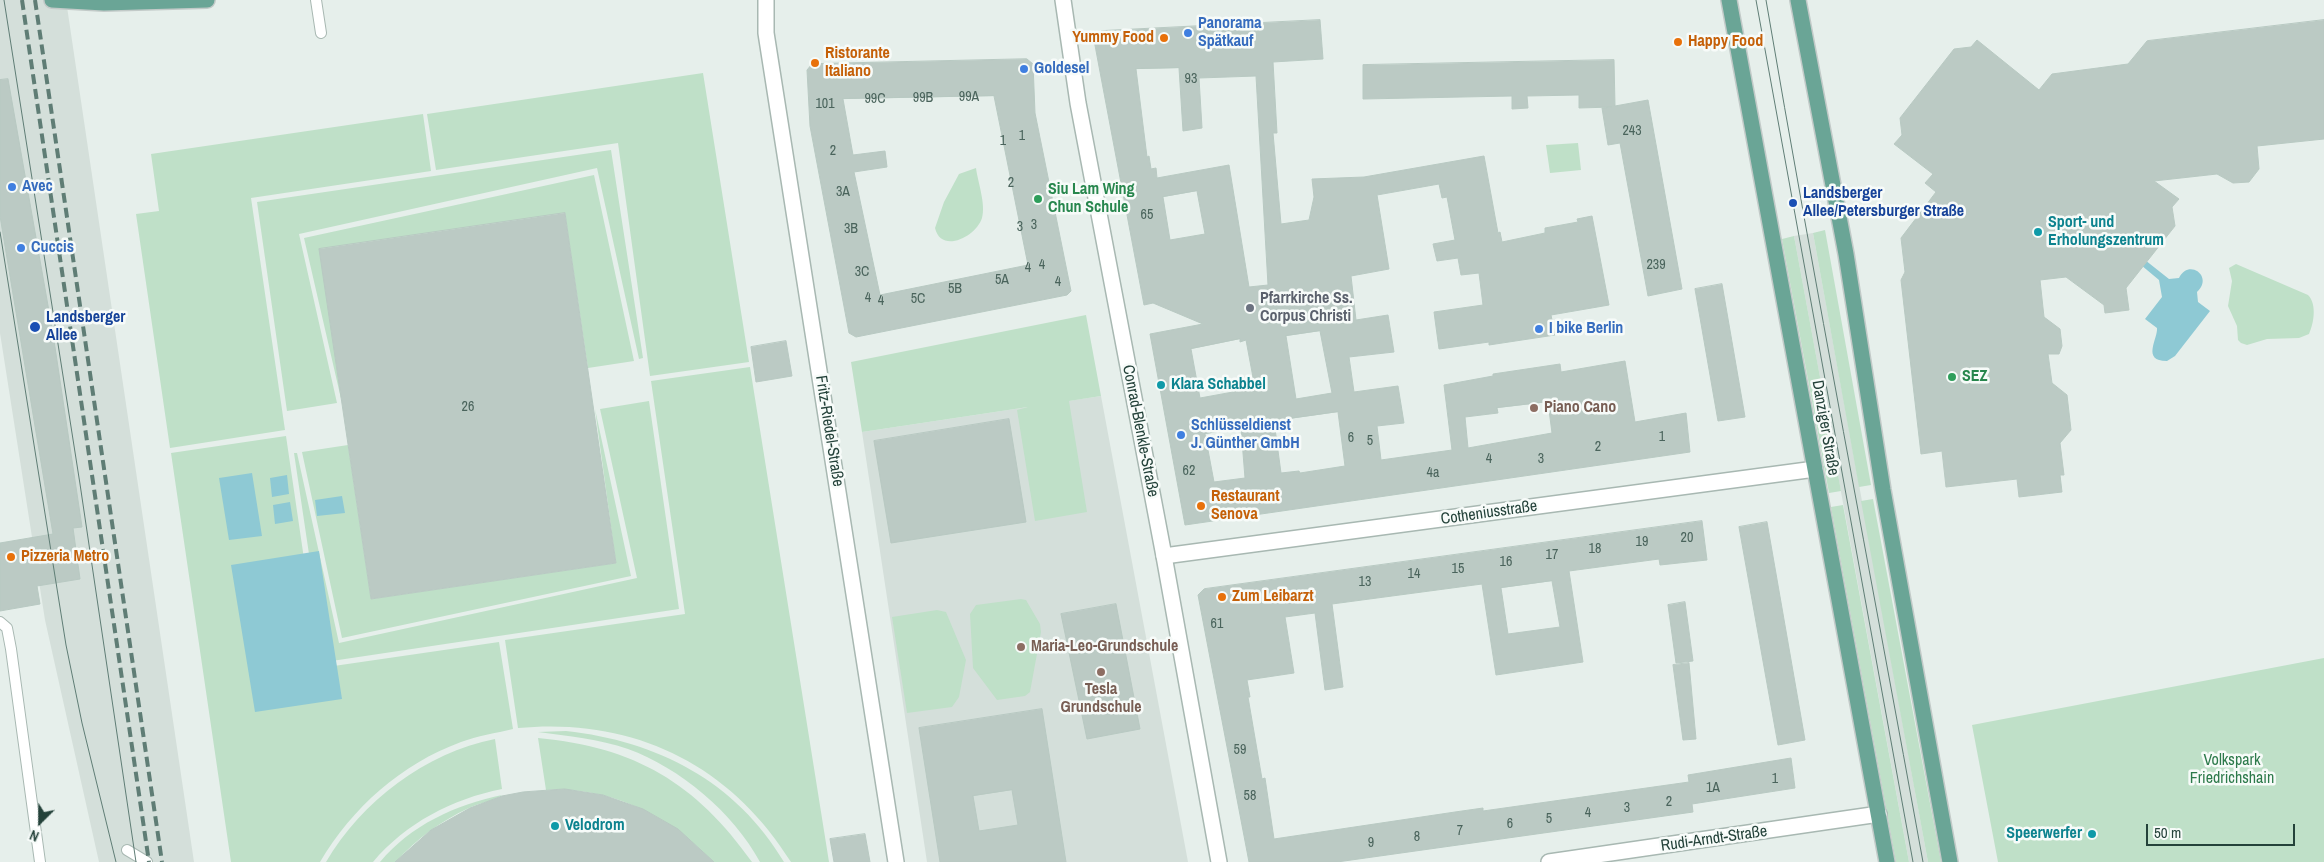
<!DOCTYPE html>
<meta charset="utf-8">
<style>
body{margin:0}
#map{position:relative;width:2324px;height:862px;overflow:hidden;background:#e6efeb;font-family:"Archivo Narrow",sans-serif}
canvas{display:block}
.north{position:absolute;left:15px;top:797px;width:50px;height:50px;-webkit-text-stroke:4px #f7fbf9;paint-order:stroke;rotate:203deg;font-size:14px;font-weight:700;line-height:20px;text-align:center;color:#24423a}
.north::after{content:'';display:block;margin:auto;width:18px;height:22px;background:#24423a;clip-path:polygon(50% 0,100% 100%,50% 72%,0 100%)}
.scale{position:absolute;left:2146px;top:824px;width:149px;height:22px;box-sizing:border-box;border:2px solid #24423a;border-top:0;padding-left:6px;font-size:15px;line-height:18px;white-space:nowrap;color:#24423a;-webkit-text-stroke:4px #f7fbf9;paint-order:stroke}
</style>
<div id="map">
<canvas width="2324" height="862"></canvas>
<div class="north">N</div>
<div class="scale">50 m</div>
</div>
<script>
const ctx = document.querySelector('canvas').getContext('2d');
ctx.lineJoin = 'round';
function paint(path, color) {
  ctx.fillStyle = color;
  ctx.fill(path, 'evenodd');
}
function stroke(path, color, width, dash) {
  ctx.strokeStyle = color;
  ctx.lineWidth = width;
  ctx.lineCap = dash ? 'butt' : 'round';
  ctx.setLineDash(dash || []);
  ctx.stroke(path);
}
function write(font, color, halo, rows, align = 'center') {
  ctx.font = font + ' "Archivo Narrow",sans-serif';
  ctx.lineWidth = 5;
  ctx.setLineDash([]);
  ctx.textBaseline = 'middle';
  ctx.strokeStyle = halo;
  ctx.fillStyle = color;
  for (const [text, x, y, turn = 0] of rows) {
    ctx.save();
    ctx.translate(x, y);
    ctx.rotate((+turn || 0) * Math.PI / 180);
    ctx.textAlign = isNaN(turn) ? turn : align;
    if (halo) ctx.strokeText(text, 0, 0);
    ctx.fillText(text, 0, 0);
    ctx.restore();
  }
}
paint(new Path2D(`
 M0,0H66L194,862H99L45,620L0,333Z
 M1813,233L1928,862H1909L1794,236Z
 M1101,396L1188,862H927L862,432Z`), '#d4dfda');
paint(new Path2D(`
 M703,73L749,362L650,376L618,143L436,170L427,114Z
 M423,114L431,171L251,198L285,430L170,448L136,214L159,211L151,154Z
 M1578,143L1581,170L1550,173L1546,145Z
 M611,150L643,358L639,359L597,168L299,234L337,403L287,411L257,202Z
 M976,168C978,183 986,204 982,218C976,237 941,254 935,228L944,202L959,174Z
 M594,175L634,361L588,368L565,213L320,249L342,403L304,238Z
 M1825,230L1871,485L1859,487L1813,233Z
 M1794,236L1841,491L1829,493L1782,239Z
 M2236,264L2308,295C2317,304 2314,323 2309,334L2299,338L2267,339L2247,345L2241,343L2238,340L2237,326L2228,306L2232,281L2229,268Z
 M1086,315L1101,396L1069,401L1087,512L1035,521L1017,410L1028,407L862,432L851,362Z
 M750,367L829,862H791C730,764 633,717 518,728L505,640L685,614L651,381Z
 M649,401L679,609L325,662L294,453H297L339,643L637,578L600,409Z
 M595,409L631,576L342,638L302,452L348,445L371,599L616,563Z
 M286,436L320,668L499,642L513,729C496,733 477,736 461,742C401,764 352,808 320,862H231L171,453Z
 M1873,499L1941,862H1928L1861,501Z
 M1843,505L1909,862H1896L1831,507Z
 M1021,599L1026,600L1040,624L1041,632L1030,692L1025,696L997,700L973,668L970,614L976,605Z
 M937,610L946,612L966,660L959,697L952,707L907,713L892,617Z
 M2324,658V862H1998L1972,725Z
 M566,731C657,741 736,781 784,862H760C733,812 680,768 628,749C599,739 568,736 538,732Z
 M538,738C635,747 696,783 752,862H713C670,816 611,786 546,790Z
 M495,739L502,789C452,799 406,823 373,862H326C362,801 425,753 495,739Z
 M502,795C494,801 479,803 469,808C441,821 416,839 396,862H380C411,825 455,805 502,795Z`), '#bfe0c8');
paint(new Path2D(`
 M2145,260L2169,279L2179,278C2189,258 2214,277 2197,292L2198,302L2210,311L2175,356L2167,361C2141,361 2158,339 2157,328L2145,319L2162,297L2159,280L2141,265Z
 M252,473L262,536L229,540L219,478Z
 M287,475L289,494L272,497L270,478Z
 M342,496L345,513L317,516L315,500Z
 M290,502L293,521L275,524L273,505Z
 M319,551L342,699L255,712L231,565Z`), '#8ec9d4');
const building = new Path2D(`
 M1320,20L1323,59L1273,62L1277,133H1273L1281,224L1309,220L1314,197L1312,179L1364,177L1484,156L1498,233L1500,232L1502,242L1545,233V228L1578,222L1577,219L1592,216L1609,305L1551,315L1555,335L1489,345V342L1439,349L1434,312L1483,305L1479,273L1461,275L1458,258L1437,261L1433,244L1455,240L1447,197L1442,198L1439,184L1377,195L1389,269L1351,276L1356,320L1388,315L1394,352L1349,357L1354,392L1398,386L1404,423L1377,426L1381,460L1452,450L1444,385L1493,376V374L1560,364L1561,372L1625,361L1635,422L1686,413L1690,452L1185,525L1150,334L1203,324L1153,303L1144,305L1094,40L1101,31ZM1179,68L1183,131L1202,128L1199,78L1256,76L1268,285L1249,287L1229,165L1157,178L1156,168L1151,169L1149,156L1147,157L1136,69ZM1197,191L1205,234L1170,240L1163,197ZM1320,331L1332,393L1296,399L1286,336ZM1240,339V342L1246,340L1255,388L1200,398L1191,349ZM1548,402L1552,433L1468,448L1465,417L1498,413L1497,408ZM1338,412L1345,466L1300,473L1299,471L1281,473L1274,421ZM1241,428L1245,478L1214,482L1205,434Z
 M2324,20V139L2257,146L2259,169L2249,182L2233,183L2217,174L2154,181L2179,199L2172,207L2175,226L2126,288L2129,310L2105,313L2104,305L2066,277L2040,280L2044,317L2060,329L2062,346L2059,354H2048L2052,383L2067,395L2071,430L2060,443L2064,475H2060L2062,492L2019,497L2017,479L1946,487L1942,451L1921,454L1901,280L1905,272L1901,238L1936,192L1925,183L1933,174L1894,144L1902,135L1900,118L1954,49L1971,47L1977,40L2039,90L2052,74L2128,64L2147,41Z
 M1027,59L1033,64L1035,113L1071,291L1067,295L856,337L849,333L810,126L807,70L812,64ZM994,96L1028,265L880,295L854,172L887,167L885,151L853,155L843,99Z
 M1614,60L1615,106L1648,100L1682,289L1648,296L1620,143L1608,145L1602,108L1612,107L1579,108V95L1527,96L1528,108L1512,109V96L1363,99V65Z
 M8,79L53,334L82,527L73,528L80,579L37,586L40,604L0,611V543L53,534L0,216V80Z
 M565,213L616,563L371,599L319,249Z
 M1722,284L1745,417L1718,421L1695,289Z
 M786,341L792,376L756,382L751,347Z
 M1009,419L1026,522L891,543L874,441Z
 M1702,521L1707,560L1660,565L1659,559L1569,571L1583,662L1496,675L1482,584L1332,604L1343,687L1325,690L1315,613L1285,617L1294,673L1247,680L1250,697H1248L1262,779L1265,778L1274,839L1455,812L1483,808V811L1689,782L1688,775L1791,758L1795,788L1692,804L1693,812L1337,862H1249L1198,595L1204,589ZM1552,581L1560,627L1508,634L1501,588Z
 M1767,522L1805,740L1778,745L1739,527Z
 M1685,602L1693,661L1676,663L1668,605Z
 M1116,604L1140,729L1087,739L1061,614Z
 M1689,663L1696,739L1683,740L1673,665Z
 M1042,709L1066,862H940L919,728ZM1012,790L1018,825L979,831L973,796Z
 M565,789L603,795L643,809L678,829L714,862H395L431,830L470,808L502,796L523,792Z
 M865,834L870,862H834L830,839Z`);
paint(building, '#bbcac4');
stroke(building, '#b8c9c2', 1);
const service = new Path2D(`
 M316,0L321,33
 M0,622L7,628L11,649L40,862
 M127,850L147,862`);
const minor = new Path2D(`
 M766,0V33L896,862
 M1164,556L1815,469
 M1549,862L1879,814`);
const tertiary = new Path2D(`
 M1063,0L1078,103L1164,556L1219,862`);
const primary = new Path2D(`
 M52,0L104,3L207,0
 M1729,0L1887,862
 M1798,0L1846,254L1883,490L1950,862`);
stroke(service, '#a8b8b2', 12);
stroke(minor, '#a8b8b2', 18);
stroke(tertiary, '#a8b8b2', 18);
stroke(primary, '#c2cac8', 18);
stroke(service, '#fff', 10);
stroke(minor, '#fff', 15);
stroke(tertiary, '#fff', 15);
stroke(primary, '#6aa596', 15);
stroke(new Path2D(`
 M4,0L80,484L136,862
 M1756,0L1913,862
 M1766,0C1815,288 1871,575 1923,862
 M0,232L66,645L82,723L116,862`), '#5f7d75', 1);
stroke(new Path2D(`
 M22,0L149,862
 M35,0L162,862`), '#5f7d75', 4, [10, 5]);
for (const [x, y, r, color] of [
 [1188,33,5,"#3f7fe0"],
 [1164,38,5,"#e8710a"],
 [1678,42,5,"#e8710a"],
 [815,63,5,"#e8710a"],
 [1024,69,5,"#3f7fe0"],
 [12,187,5,"#3f7fe0"],
 [1038,199,5,"#2e9e5b"],
 [1793,203,5,"#1a4fb4"],
 [2038,232,5,"#0f9aa8"],
 [21,248,5,"#3f7fe0"],
 [1250,308,5,"#6b7280"],
 [35,327,6,"#1a4fb4"],
 [1539,329,5,"#3f7fe0"],
 [1952,377,5,"#2e9e5b"],
 [1161,385,5,"#0f9aa8"],
 [1534,408,5,"#8d6e63"],
 [1181,435,5,"#3f7fe0"],
 [1201,506,5,"#e8710a"],
 [11,557,5,"#e8710a"],
 [1222,597,5,"#e8710a"],
 [1021,647,5,"#8d6e63"],
 [1101,672,5,"#8d6e63"],
 [555,826,5,"#0f9aa8"],
 [2092,834,5,"#0f9aa8"]
]) {
  const dot = new Path2D();
  dot.arc(x, y, r, 0, 2 * Math.PI);
  ctx.fillStyle = color;
  ctx.fill(dot);
  stroke(dot, '#f7fbf9', 2);
}
write('14px', '#4a645c', null, [
 ["93",1191,79],
 ["99A",969,97],
 ["99B",923,98],
 ["99C",875,99],
 ["101",825,104],
 ["243",1632,131],
 ["1",1022,136],
 ["1",1003,141],
 ["2",833,151],
 ["2",1011,183],
 ["3A",843,192],
 ["65",1147,215],
 ["3",1034,225],
 ["3",1020,227],
 ["3B",851,229],
 ["4",1042,265],
 ["239",1656,265],
 ["4",1028,268],
 ["3C",862,272],
 ["5A",1002,280],
 ["4",1058,282],
 ["5B",955,289],
 ["4",868,298],
 ["5C",918,299],
 ["4",881,301],
 ["26",468,407],
 ["1",1662,437],
 ["6",1351,438],
 ["5",1370,441],
 ["2",1598,447],
 ["4",1489,459],
 ["3",1541,459],
 ["62",1189,471],
 ["4a",1433,473],
 ["20",1687,538],
 ["19",1642,542],
 ["18",1595,549],
 ["17",1552,555],
 ["16",1506,562],
 ["15",1458,569],
 ["14",1414,574],
 ["13",1365,582],
 ["61",1217,624],
 ["59",1240,750],
 ["1",1775,779],
 ["1A",1713,788],
 ["58",1250,796],
 ["2",1669,802],
 ["3",1627,808],
 ["4",1588,813],
 ["5",1549,819],
 ["6",1510,824],
 ["7",1460,831],
 ["8",1417,837],
 ["9",1371,843]
]);
write('bold 16px', '#366cbe', '#f7fbf9', [
 ["Panorama",1198,24],
 ["Spätkauf",1198,42],
 ["Goldesel",1034,69],
 ["Avec",22,187],
 ["Cuccis",31,248],
 ["I bike Berlin",1549,329],
 ["Schlüsseldienst",1191,426],
 ["J. Günther GmbH",1191,444]
], 'left');
write('bold 16px', '#c56008', '#f7fbf9', [
 ["Yummy Food",1154,38,"right"],
 ["Happy Food",1688,42],
 ["Ristorante",825,54],
 ["Italiano",825,72],
 ["Restaurant",1211,497],
 ["Senova",1211,515],
 ["Pizzeria Metro",21,557],
 ["Zum Leibarzt",1232,597]
], 'left');
write('bold 16px', '#27864d', '#f7fbf9', [
 ["Siu Lam Wing",1048,190],
 ["Chun Schule",1048,208],
 ["SEZ",1962,377]
], 'left');
write('bold 16px', '#164399', '#f7fbf9', [
 ["Landsberger",1803,194],
 ["Allee/Petersburger Straße",1803,212],
 ["Landsberger",46,318],
 ["Allee",46,336]
], 'left');
write('bold 16px', '#0d838f', '#f7fbf9', [
 ["Sport- und",2048,223],
 ["Erholungszentrum",2048,241],
 ["Klara Schabbel",1171,385],
 ["Velodrom",565,826],
 ["Speerwerfer",2082,834,"right"]
], 'left');
write('bold 16px', '#5b616d', '#f7fbf9', [
 ["Pfarrkirche Ss.",1260,299],
 ["Corpus Christi",1260,317]
], 'left');
write('bold 16px', '#785e54', '#f7fbf9', [
 ["Piano Cano",1544,408],
 ["Maria-Leo-Grundschule",1031,647],
 ["Tesla",1101,690,"center"],
 ["Grundschule",1101,708,"center"]
], 'left');
write('16px', '#24423a', '#f7fbf9', [
 ["Danziger Straße",1825,428,80],
 ["Fritz-Riedel-Straße",829,431,81],
 ["Conrad-Blenkle-Straße",1140,431,79],
 ["Cotheniusstraße",1489,513,-8],
 ["Rudi-Arndt-Straße",1714,839,-8]
]);
write('16px', '#2d7a4b', '#f7fbf9', [
 ["Volkspark",2232,761],
 ["Friedrichshain",2232,779]
]);
</script>
